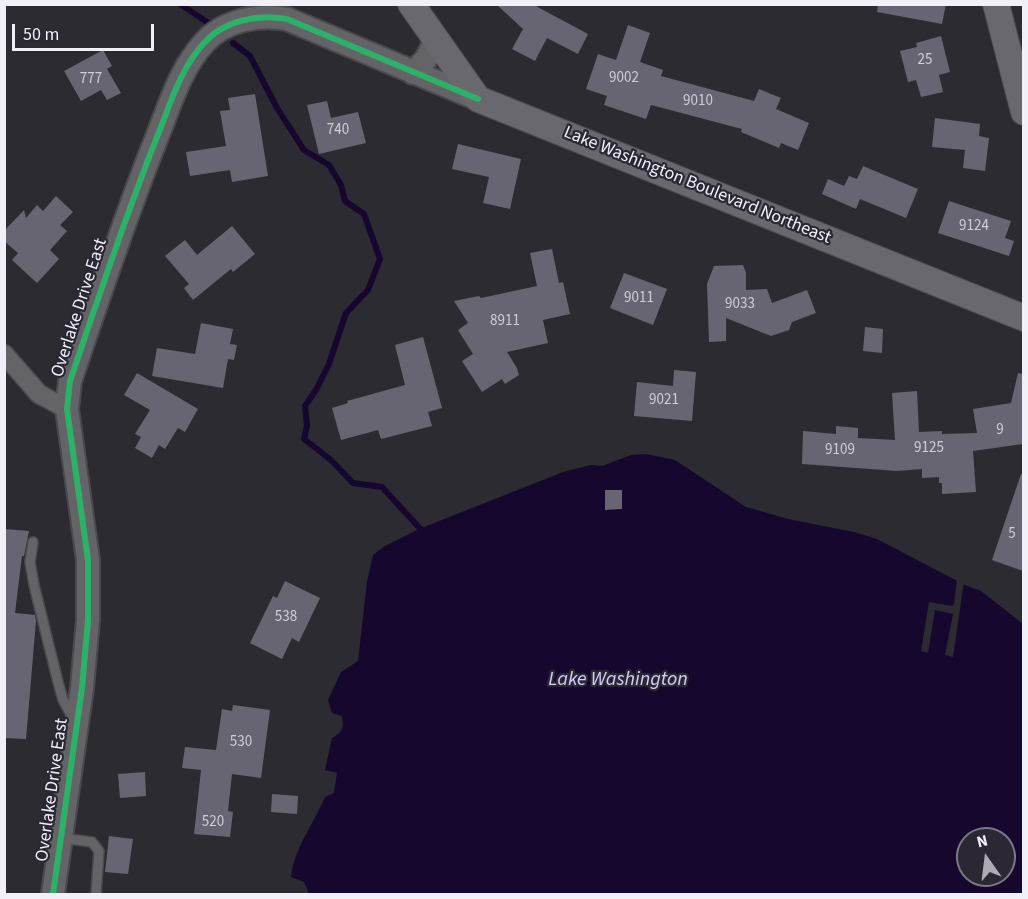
<!DOCTYPE html>
<style>
body{margin:0}
#map{position:relative;width:1028px;height:899px;overflow:hidden;background:#2c2b31;font-family:"Source Sans 3",sans-serif}
canvas{display:block}
.frame{position:absolute;inset:0;border:6px solid #f1f0f8;pointer-events:none}
.north{position:absolute;left:956px;top:827px;width:60px;height:60px;box-sizing:border-box;background:#2b2834;border:2px solid #7a7882;border-radius:50%;rotate:346deg;font-size:16px;font-weight:700;line-height:24px;text-align:center;color:#f1f0f8}
.north::after{content:'';display:block;margin:auto;width:21px;height:27px;background:#acabb2;clip-path:polygon(50% 0,100% 100%,50% 72%,0 100%)}
.scale{position:absolute;left:12px;top:24px;width:142px;height:27px;box-sizing:border-box;border:3px solid #f1f0f8;border-top:0;padding-left:8px;font-size:18px;line-height:21px;white-space:nowrap;color:#f1f0f8;-webkit-text-stroke:4px #2b2834;paint-order:stroke}
</style>
<div id="map">
<canvas width="1028" height="899"></canvas>
<div class="frame"></div>
<div class="north">N</div>
<div class="scale">50 m</div>
</div>
<script>
const ctx = document.querySelector('canvas').getContext('2d');
ctx.lineJoin = 'round';
function paint(path, color) {
  ctx.fillStyle = color;
  ctx.fill(path, 'evenodd');
}
function stroke(path, color, width, dash) {
  ctx.strokeStyle = color;
  ctx.lineWidth = width;
  ctx.lineCap = dash ? 'butt' : 'round';
  ctx.setLineDash(dash || []);
  ctx.stroke(path);
}
function write(font, color, halo, rows, align = 'center') {
  ctx.font = font + ' "Source Sans 3",sans-serif';
  ctx.lineWidth = 4.5;
  ctx.setLineDash([]);
  ctx.textBaseline = 'middle';
  ctx.strokeStyle = halo;
  ctx.fillStyle = color;
  for (const [text, x, y, turn = 0] of rows) {
    ctx.save();
    ctx.translate(x, y);
    ctx.rotate((+turn || 0) * Math.PI / 180);
    ctx.textAlign = isNaN(turn) ? turn : align;
    if (halo) ctx.strokeText(text, 0, 0);
    ctx.fillText(text, 0, 0);
    ctx.restore();
  }
}
paint(new Path2D(`
 M646,454L675,460L746,507L788,519L854,532L877,539L965,585L981,591L1023,624V894H309L304,882L291,877C294,849 314,823 325,797L334,793L337,773L325,770L332,738C343,732 344,728 342,716L332,713L328,700L341,672L358,661L367,582L373,555L385,546L419,529L563,472L591,465L602,466L631,455ZM968,839H1004V875H968Z`), '#15072e');
paint(new Path2D(`
 M957,579L964,581L953,657L945,655L953,614L935,610L928,653L921,651L929,602L952,606L954,604Z`), '#2c2b31');
stroke(new Path2D(`
 M180,4L207,22
 M233,43L250,56L277,108L304,150L329,165L341,185L345,201L364,214L380,259L368,290L346,313L329,364L316,390L305,406L307,426L304,439L331,460L353,483L382,487L425,534`), '#15072e', 6);
paint(new Path2D(`
 M496,4H532L588,34L578,54L547,38L535,61L512,49L523,29Z
 M878,4H946L942,24L877,12Z
 M628,25L650,33L640,62L663,70L661,76L754,101L759,89L781,98L776,109L809,123L798,150L781,143L779,148L741,132L742,129L651,105L646,119L604,105L607,96L586,89L598,54L616,60Z
 M941,36L950,72L939,75L943,92L921,97L916,80L908,82L900,51L917,47L916,43Z
 M103,50L112,66L107,69L121,93L107,100L101,90L81,101L64,71Z
 M255,94L268,176L232,182L230,170L190,176L186,152L226,146L220,111L230,110L228,98Z
 M327,101L331,118L358,112L366,143L319,154L307,105Z
 M935,118L980,124L979,136L989,138L985,171L963,168L965,150L932,147Z
 M458,144L521,159L510,209L483,203L489,177L452,169Z
 M863,166L918,189L906,218L860,199L856,209L822,194L828,179L844,186L849,176L857,179Z
 M56,196L73,212L60,225L67,231L50,250L59,259L37,283L12,260L18,253L4,241V231L24,210L26,218L37,205L43,211Z
 M949,201L1011,221L1005,238L1014,241L1009,256L938,233Z
 M232,226L255,254L233,272L231,269L193,300L184,288L189,284L165,256L185,240L197,255Z
 M552,249L559,283L563,282L570,314L543,320L548,343L507,352L517,368L519,375L505,384L502,379L482,392L462,361L473,354L458,330L468,323L454,301L479,296L481,298L537,286L530,253Z
 M743,265L746,273V290L767,289L772,303L807,290L816,313L792,322L789,330L771,336L726,318V341L709,342L707,284L714,266Z
 M624,273L667,289L653,325L610,308Z
 M201,323L233,329L230,344L237,345L234,360L228,359L223,388L152,376L157,348L195,354Z
 M865,327L883,329L882,353L863,351Z
 M423,337L442,408L428,412L432,426L381,439L378,430L341,440L332,408L348,403L347,401L405,385L395,345Z
 M674,370L696,372L692,421L634,416L637,382L673,386Z
 M137,373L198,409L185,432L178,428L165,449L159,445L152,458L135,448L141,437L135,434L150,410L124,395Z
 M1018,373L1023,374V444L973,451L976,492L942,494V483H939V477L922,478V469L897,471L802,464L803,431L836,434V426L858,428V438L895,440L892,393L917,391L919,432L942,431V434L977,433L973,409L1011,403Z
 M1021,474H1023V571L992,560Z
 M605,490H622V509L605,510Z
 M4,529L29,531L24,556H22L15,613L35,615L36,621L26,739L4,738Z
 M285,581L320,598L299,642L292,638L282,659L250,643L273,596L277,598Z
 M233,705L270,710L261,778L232,774L228,811L233,812L230,837L194,834L201,770L182,768L185,747L216,750L222,709L232,711Z
 M145,772L146,796L120,798L118,774Z
 M272,794L298,796L297,814L271,812Z
 M109,836L133,839L128,874L105,872Z`), '#686572');
const service = new Path2D(`
 M33,542L30,562L34,585L58,682L63,700L73,718
 M61,838L92,842L99,851L96,894`);
const minor = new Path2D(`
 M4,354L39,394L67,409`);
const tertiary = new Path2D(`
 M413,73L426,59L436,40
 M53,894L82,688L88,620V560L67,409L70,381C98,299 125,217 157,137C170,105 180,69 204,43C224,20 258,14 287,19L478,99`);
const secondary = new Path2D(`
 M411,4L478,99L1024,318
 M996,4L1024,112`);
stroke(service, '#49494e', 12);
stroke(minor, '#49494e', 21);
stroke(tertiary, '#49494e', 26);
stroke(secondary, '#49494e', 28);
stroke(service, '#646468', 9);
stroke(minor, '#646468', 18);
stroke(tertiary, '#646468', 22);
stroke(secondary, '#69686f', 26);
stroke(new Path2D(`
 M53,894L82,688L88,620V560L67,409L70,381C98,299 125,217 157,137C170,105 180,69 204,43C224,20 258,14 287,19L478,99`), '#2db169', 6);
write('15px', '#cfcdd6', null, [
 ["25",925,61],
 ["9002",624,79],
 ["777",91,80],
 ["9010",698,102],
 ["740",338,131],
 ["9124",974,227],
 ["9011",639,299],
 ["9033",740,305],
 ["8911",505,322],
 ["9021",664,401],
 ["9",1000,431],
 ["9125",929,449],
 ["9109",840,451],
 ["5",1012,535],
 ["538",286,618],
 ["530",241,743],
 ["520",213,823]
]);
write('18px', '#f1f0f8', '#2b2834', [
 ["Lake Washington Boulevard Northeast",697,186,22],
 ["Overlake Drive East",80,308,-72],
 ["Overlake Drive East",53,790,-82]
]);
write('italic 20px', '#d6cdfe', '#2b2834', [
 ["Lake Washington",618,681]
]);
</script>
